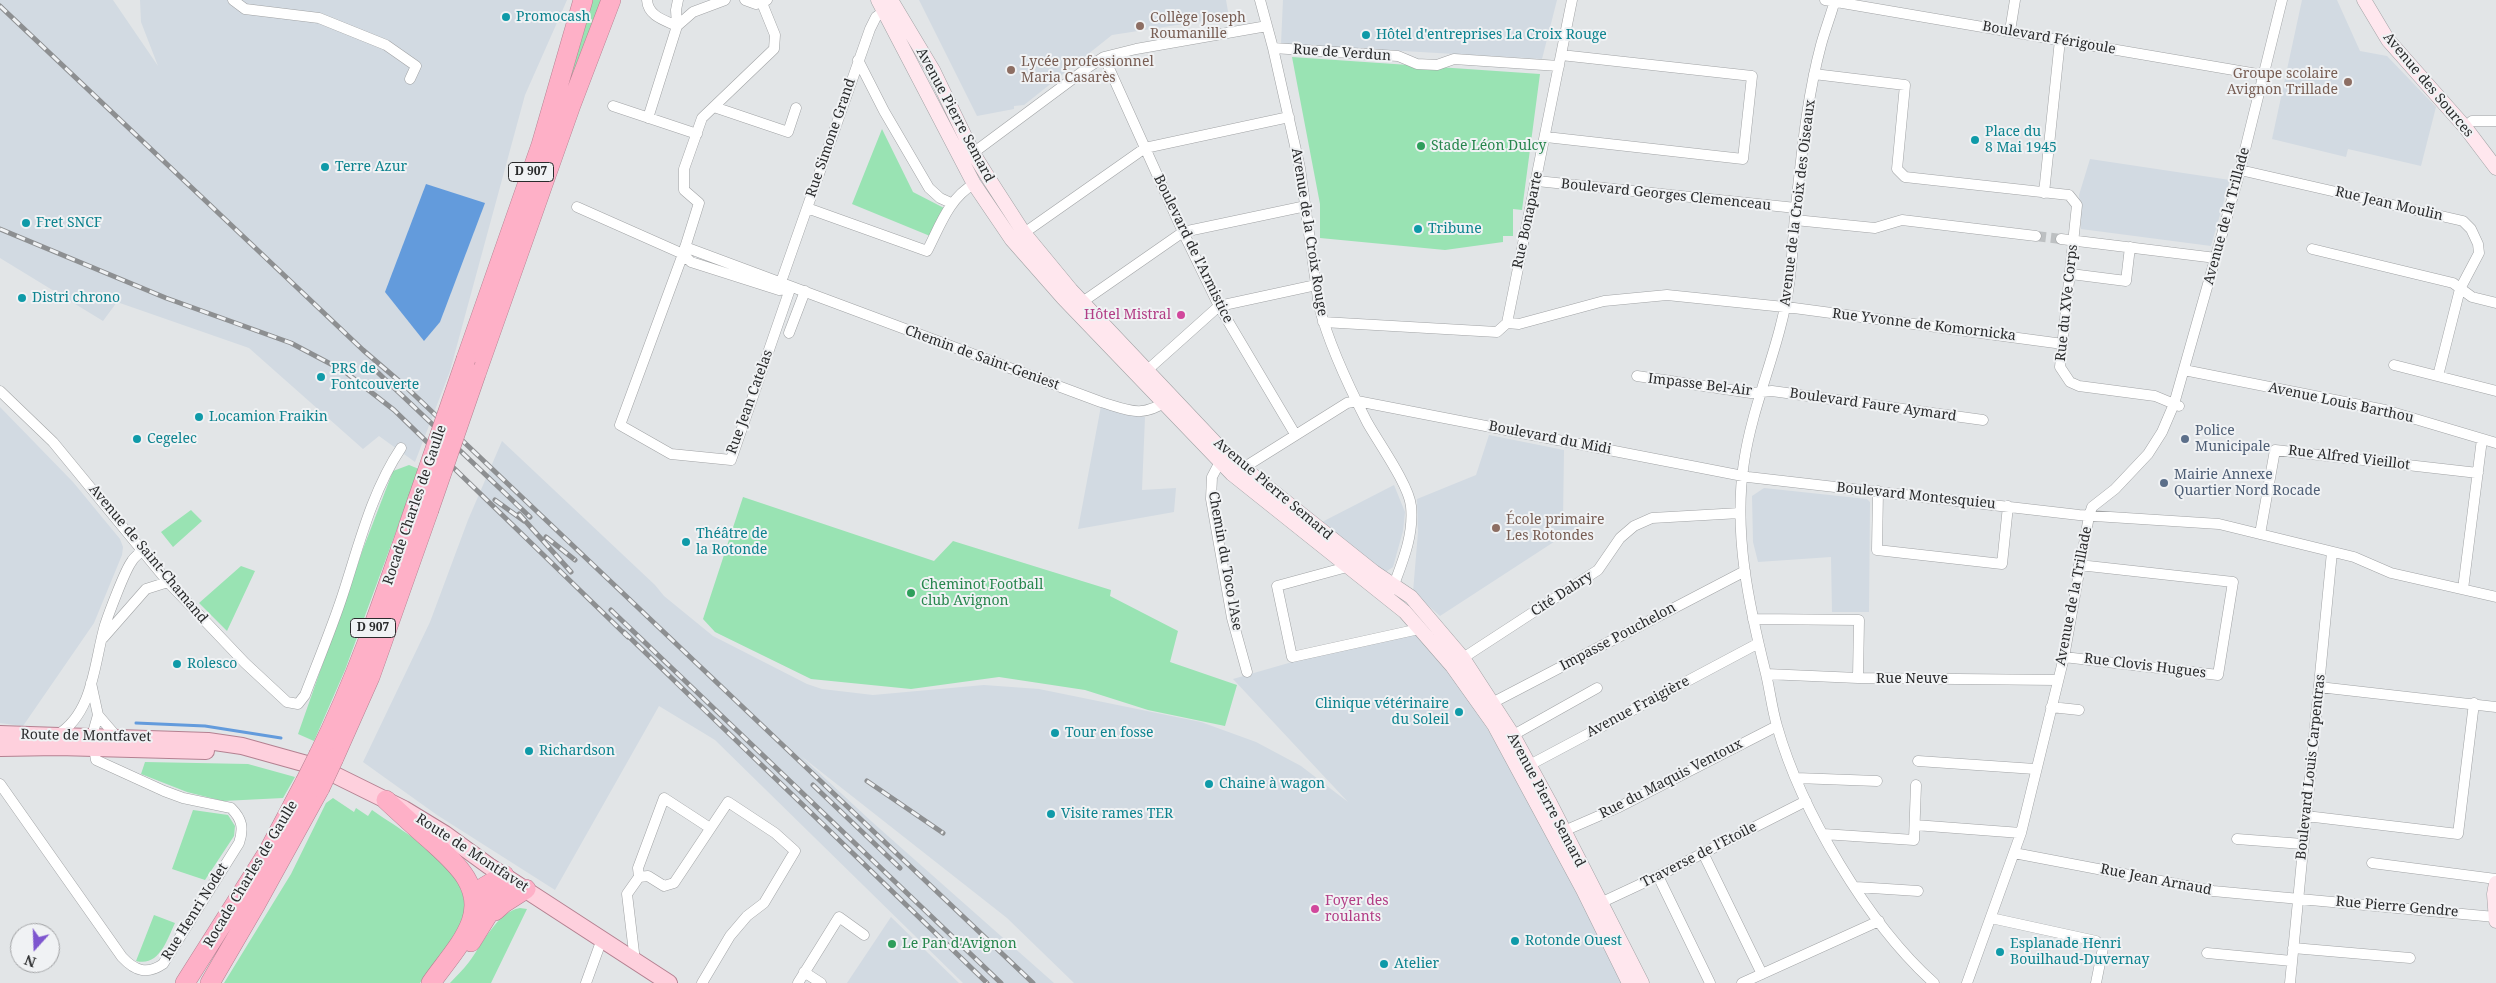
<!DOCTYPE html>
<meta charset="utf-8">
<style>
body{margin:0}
#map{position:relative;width:2496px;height:983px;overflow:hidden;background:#e2e5e7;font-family:"Noto Serif",serif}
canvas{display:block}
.north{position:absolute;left:10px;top:923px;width:50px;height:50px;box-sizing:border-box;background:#f0f2f4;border:1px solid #a1a2a4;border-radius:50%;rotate:200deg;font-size:14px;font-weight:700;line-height:20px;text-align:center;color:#2a2b2c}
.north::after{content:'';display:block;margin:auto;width:18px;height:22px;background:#7e56cf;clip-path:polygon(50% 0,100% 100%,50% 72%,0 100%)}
</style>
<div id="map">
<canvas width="2496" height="983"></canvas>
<div class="north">N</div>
</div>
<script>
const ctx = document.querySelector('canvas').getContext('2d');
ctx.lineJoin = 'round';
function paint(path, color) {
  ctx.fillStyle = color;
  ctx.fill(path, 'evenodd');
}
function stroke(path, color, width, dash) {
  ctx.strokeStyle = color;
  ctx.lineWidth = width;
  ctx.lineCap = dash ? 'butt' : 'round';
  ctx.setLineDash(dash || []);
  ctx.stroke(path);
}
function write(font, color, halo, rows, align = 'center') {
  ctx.font = font + ' "Noto Serif",serif';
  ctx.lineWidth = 4;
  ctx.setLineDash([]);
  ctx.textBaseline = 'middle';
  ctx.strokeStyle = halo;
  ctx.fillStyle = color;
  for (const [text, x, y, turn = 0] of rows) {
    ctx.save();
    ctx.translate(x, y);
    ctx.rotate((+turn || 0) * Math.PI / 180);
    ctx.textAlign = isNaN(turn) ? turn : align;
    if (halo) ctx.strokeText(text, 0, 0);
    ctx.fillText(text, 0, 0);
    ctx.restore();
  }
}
paint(new Path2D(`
 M0,0H113L158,66L141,22L140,0H567L525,95L450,371L415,462L379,436L363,449L249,348L117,302L103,321L0,258Z
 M919,0H1226L1229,17L1112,35L1024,105L1014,106V109L977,116Z
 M1283,0H1557L1542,59L1281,44Z
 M2302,0H2337L2360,51L2387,56L2436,107L2421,166L2348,149L2346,157L2272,139Z
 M2090,159L2230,180L2211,246L2081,229L2079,195Z
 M1101,406L1121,413L1145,417L1142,490L1176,488L1174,512L1078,529Z
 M0,407L73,482L120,539L123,547L122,555L94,623L23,726L0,723Z
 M1489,435L1564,450L1563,520L1586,521L1440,616L1413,592L1418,532L1417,499L1476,475Z
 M502,441L655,585L664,596L713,636L807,684L822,689L873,695L984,685L1039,689L1201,722L1256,742L1301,766L1348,802L1233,679L1306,658L1416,633L1451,673L1490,733L1567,871L1622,983H1074L1007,918L801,756L871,821L1054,983H963L715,740L659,706L555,890L437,815L363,762L430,622L468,520Z
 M1394,485L1405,512L1403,531L1393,567L1384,573L1322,522Z
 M1764,488L1867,499L1870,502L1869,612H1832L1831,557L1758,562L1753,542L1752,496Z
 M891,917L959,983H847Z`), '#d2dae2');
paint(new Path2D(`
 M592,0H601L573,80L566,95L567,79Z
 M1292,57L1540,74L1522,210L1513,209V236H1503V242L1445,250L1320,238V204Z
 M882,129L913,192L944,208L930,236L852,204Z
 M409,465L419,469L345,670L314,741L298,734L363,549L393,471Z
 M743,497L934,561L953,541L1111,590L1110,596L1178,631L1170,662L1237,685L1225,726L1148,710L1085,690L999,677L911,689L811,679L715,632L703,619Z
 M191,510L202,521L173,547L161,532Z
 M241,566L255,571L227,631L199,603Z
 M145,762L248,764L295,777L283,798L223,801L187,792L141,774Z
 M333,798L354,812L356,808L368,816L372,810C410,837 490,877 457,934C447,951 431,966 420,983H224L291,874L326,803Z
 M193,810L228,815L235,826L234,836L205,880L172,869Z
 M520,908L527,909L491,983H450C456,976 463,970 469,962C482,945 497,912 520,908Z
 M154,915L175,923C167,940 159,967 136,961Z`), '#99e3b3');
paint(new Path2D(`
 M426,184L485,203L440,322L424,341L385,292Z`), '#639bdc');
stroke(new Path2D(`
 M136,723L205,726L281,738`), '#639bdc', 3);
stroke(new Path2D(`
 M2036,236L2061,239`), '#bdc0c2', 10, [10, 5]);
const street = new Path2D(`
 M233,0L245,9L319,18L386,45L416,66L410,79
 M647,0C648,16 664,20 677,26
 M745,0L756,4L767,0
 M1260,0L1273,48L1300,168L1319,306C1329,345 1348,385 1367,422C1378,442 1409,485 1411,506C1414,536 1402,563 1392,590
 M1825,0L2263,75
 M1835,0C1831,15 1825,30 1821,45C1807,97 1802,152 1796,206C1793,232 1793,258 1789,284C1781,345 1753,401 1744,462C1733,533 1749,606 1766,674C1770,691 1772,709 1777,726C1801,811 1868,924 1934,983
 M677,26L676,10L678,0
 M2010,31L2015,0
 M1273,48L1398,56L1417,64L1437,65L1454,59L1559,66
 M1104,57L1183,232L1219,306L1295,434
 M858,60L884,111L929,188L940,198L951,203
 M1814,74L1905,85L1897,169L1905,177L2069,195L2077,205L2060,367L2070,382L2079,386L2155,396L2179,406
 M613,106L697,134
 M714,107L788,132L796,108
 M648,118L677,26L693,12L725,0
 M2465,127L2472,121H2496
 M1546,137L1743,159L1752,76L1561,55
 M969,156L1090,66L1104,57L1136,49L1267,26
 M2240,170L2463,221L2471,229L2478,244L2479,253L2460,289L2438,376
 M1537,181L1796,208
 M2044,193L2060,40
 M577,207L683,254L699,203L684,190V169L702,118L774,49L775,35L762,3
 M807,208L927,251C940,226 949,198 974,184
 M1795,220L1875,228L1902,220L2036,236
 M1024,233L1145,148L1289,117
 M2061,239L2216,258
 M685,247L1101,402C1131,411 1141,418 1169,400
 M2312,249L2453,283L2472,297L2496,303
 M2071,274L2126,281L2130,247
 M781,282L870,29L876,17L888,8
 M790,289L731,460L671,454L620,425L683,254L691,262L779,290L790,289L792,287
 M1078,305L1183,232L1306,206
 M1323,322L1497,332L1507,323L1572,0
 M1507,323L1519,324L1604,301L1667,295L1794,308L2063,344
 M789,333L805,291
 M2394,365L2496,391
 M2184,370L2385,410L2496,443
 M1143,374L1219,306L1316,285
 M1637,376L1751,393L1772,391L1983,420
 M0,391L53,442L168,582L245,663L287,702L298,704L305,695C318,661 332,628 343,594C359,545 372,491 401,448
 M1223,456L1212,477L1211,499L1232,618L1247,672
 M1240,470L1347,403L1357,401L1748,477L2079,515L2219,524L2354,557L2391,573L2496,597
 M1878,491L1877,550L2002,564L2008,506
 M2260,534L2275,450L2478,473
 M1347,567L1277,586L1292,657L1419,629
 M2463,589L2482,439
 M1753,619L1859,620L1858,678
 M103,638L146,589L168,582
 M2064,657L2218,675L2233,582L2079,565
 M1463,658L1598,570L1620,538L1634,526L1652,518L1740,513
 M1766,674L1858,678L2057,680
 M2319,687L2496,707
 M1492,703L1745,571
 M2051,707L2079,710
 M98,715L116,736
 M57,735C94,713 94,662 105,625C109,613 125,570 132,561C134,557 139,554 143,550
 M1508,738L1597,688
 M1918,761L2035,769
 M1524,768L1757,644
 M1796,778L1877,781
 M0,784L122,957C135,971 147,975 163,964L239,843C244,828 242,819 231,808L183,798L164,791L96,760L92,736L98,715L91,683
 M2306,816L2458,834L2474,703
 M1915,825L2021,833
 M1564,831L1617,808L1777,726
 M1823,834L1914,840L1916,785
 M2237,839L2303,844
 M1703,853L1762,974
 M2014,853L2213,891L2495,917
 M2372,863L2496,879
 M1658,876L1710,983
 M639,877L638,868L664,798L710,828
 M1856,887L1918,891
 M1596,905L1658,876L1806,801
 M1991,918L2096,941L2103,948L2096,983
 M2293,948L2410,958
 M2207,953L2292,961
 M635,961L627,894L639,877L648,876L664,886L674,883L728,802L775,833L795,851L764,903L747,916L730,936L702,983
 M804,972L821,983
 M586,983L602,939
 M798,983L839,917L864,935
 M1742,983L1879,921
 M1967,983L2021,833L2064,657L2089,516L2092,507L2115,489L2148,454L2162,432L2174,404L2238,178L2282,0
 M2290,983L2332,552`);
const secondary = new Path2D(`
 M878,0L974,184L1012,240L1063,298L1232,474L1405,612L1452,666L1494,725L1583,890L1629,983
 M891,0L933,70L973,153L991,182L1024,233L1071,290L1225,453L1374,572L1411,597L1463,658L1513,735L1549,801L1642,983
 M2364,0L2388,40L2465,127L2496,168
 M2496,883L2494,894L2496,921`);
const primary = new Path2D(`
 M0,734L208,741L242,746L321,768L404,809L445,834L489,866L669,983
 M0,748L58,747L206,751`);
const highway = new Path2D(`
 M466,359L541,145L583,0
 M476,374L571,105L611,0
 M319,754C360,672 388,585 418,498
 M334,758L370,677L429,510
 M386,800C400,813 414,826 429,839C453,861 484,885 471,922C463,944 444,964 431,983
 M495,911L504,903L526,889
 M471,942L502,892L504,875L484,887L475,904
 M185,983L268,852L305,782
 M210,983L256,904L320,788`);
stroke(street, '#a1a3a5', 11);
stroke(secondary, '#a1a3a5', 15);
stroke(primary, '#b48191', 18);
stroke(highway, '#b48191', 20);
stroke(street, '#fff', 10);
stroke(secondary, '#ffe7ee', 14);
stroke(primary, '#fed0dd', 16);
stroke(highway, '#feb0c7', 19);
const rail = new Path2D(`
 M0,6L363,350L406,387L1033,983
 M0,229L166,298L291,343L344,371L394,410L628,637
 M371,366L530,517
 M495,500L524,521
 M519,514L571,572
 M546,537L575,560
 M611,610L1001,983
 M624,632L987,983
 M867,781L943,833
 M813,785L900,868`);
stroke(rail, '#8d8f91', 5);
stroke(rail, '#f0f2f4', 3, [9]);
const highwayBridge = new Path2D(`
 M418,498L466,359
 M429,510L476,374
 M305,782L319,754
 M320,788L334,758`);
stroke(highwayBridge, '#b48191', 20, []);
stroke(highwayBridge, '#feb0c7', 19);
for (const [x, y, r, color] of [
 [506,17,5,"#0f9aa8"],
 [1140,26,5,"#8d6e63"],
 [1366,35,5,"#0f9aa8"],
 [1011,70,5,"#8d6e63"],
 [2348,82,5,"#8d6e63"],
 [1975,140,5,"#0f9aa8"],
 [1421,146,5,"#2e9e5b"],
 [325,167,5,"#0f9aa8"],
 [26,223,5,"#0f9aa8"],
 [1418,229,5,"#0f9aa8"],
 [22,298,5,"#0f9aa8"],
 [1181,315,5,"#d1479c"],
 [321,377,5,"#0f9aa8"],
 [199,417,5,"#0f9aa8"],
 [137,439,5,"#0f9aa8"],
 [2185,439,5,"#5c6f8a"],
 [2164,483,5,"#5c6f8a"],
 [1496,528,5,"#8d6e63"],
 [686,542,5,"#0f9aa8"],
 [911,593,5,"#2e9e5b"],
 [177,664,5,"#0f9aa8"],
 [1459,712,5,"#0f9aa8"],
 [1055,733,5,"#0f9aa8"],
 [529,751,5,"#0f9aa8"],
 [1209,784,5,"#0f9aa8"],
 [1051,814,5,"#0f9aa8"],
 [1315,909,5,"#d1479c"],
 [1515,941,5,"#0f9aa8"],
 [892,944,5,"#2e9e5b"],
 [2000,952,5,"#0f9aa8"],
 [1384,964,5,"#0f9aa8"]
]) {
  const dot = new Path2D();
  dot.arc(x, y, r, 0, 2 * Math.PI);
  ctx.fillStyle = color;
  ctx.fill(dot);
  stroke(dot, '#f0f2f4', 2);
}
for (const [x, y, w] of [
 [531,172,45],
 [373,628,45]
]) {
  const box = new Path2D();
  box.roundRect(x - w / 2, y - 9.5, w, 19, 4);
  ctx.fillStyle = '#f0f2f4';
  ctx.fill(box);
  stroke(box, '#2a2b2c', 1);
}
write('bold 12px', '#2a2b2c', null, [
 ["D 907",531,172],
 ["D 907",373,628]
]);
write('14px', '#0d838f', '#f0f2f4', [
 ["Promocash",516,17],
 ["Hôtel d'entreprises La Croix Rouge",1376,35],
 ["Place du",1985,132],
 ["8 Mai 1945",1985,148],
 ["Terre Azur",335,167],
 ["Fret SNCF",36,223],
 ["Tribune",1428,229],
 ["Distri chrono",32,298],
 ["PRS de",331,369],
 ["Fontcouverte",331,385],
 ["Locamion Fraikin",209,417],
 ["Cegelec",147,439],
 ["Théâtre de",696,534],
 ["la Rotonde",696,550],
 ["Rolesco",187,664],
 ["Clinique vétérinaire",1449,704,"right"],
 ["du Soleil",1449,720,"right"],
 ["Tour en fosse",1065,733],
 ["Richardson",539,751],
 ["Chaine à wagon",1219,784],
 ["Visite rames TER",1061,814],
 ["Rotonde Ouest",1525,941],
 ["Esplanade Henri",2010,944],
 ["Bouilhaud-Duvernay",2010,960],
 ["Atelier",1394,964]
], 'left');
write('14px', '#785e54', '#f0f2f4', [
 ["Collège Joseph",1150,18],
 ["Roumanille",1150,34],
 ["Lycée professionnel",1021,62],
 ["Maria Casarès",1021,78],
 ["Groupe scolaire",2338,74,"right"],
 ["Avignon Trillade",2338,90,"right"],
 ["École primaire",1506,520],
 ["Les Rotondes",1506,536]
], 'left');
write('14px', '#2a2b2c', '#f0f2f4', [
 ["Boulevard Férigoule",2049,38,10],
 ["Rue de Verdun",1342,53,4],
 ["Avenue des Sources",2428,85,50],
 ["Avenue Pierre Semard",955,115,62],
 ["Rue Simone Grand",831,138,-71],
 ["Boulevard Georges Clemenceau",1666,195,6],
 ["Avenue de la Croix des Oiseaux",1798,203,-83],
 ["Rue Jean Moulin",2389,204,13],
 ["Avenue de la Trillade",2227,216,-75],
 ["Rue Bonaparte",1528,220,-78],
 ["Avenue de la Croix Rouge",1309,232,81],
 ["Boulevard de l'Armistice",1193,249,64],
 ["Rue du XVe Corps",2067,303,-84],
 ["Rue Yvonne de Komornicka",1924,325,7],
 ["Chemin de Saint-Geniest",982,358,20],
 ["Impasse Bel-Air",1700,385,7],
 ["Rue Jean Catelas",750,402,-70],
 ["Avenue Louis Barthou",2341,403,12],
 ["Boulevard Faure Aymard",1873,405,8],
 ["Boulevard du Midi",1550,438,11],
 ["Rue Alfred Vieillot",2349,458,7],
 ["Avenue Pierre Semard",1273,489,40],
 ["Boulevard Montesquieu",1916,496,6],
 ["Rocade Charles de Gaulle",415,505,-71],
 ["Avenue de Saint-Chamand",148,554,50],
 ["Chemin du Toco l'Ase",1225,561,80],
 ["Cité Dabry",1562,594,-33],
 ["Avenue de la Trillade",2074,596,-79],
 ["Impasse Pouchelon",1618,637,-28],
 ["Rue Clovis Hugues",2145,666,7],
 ["Rue Neuve",1912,679],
 ["Avenue Fraigière",1638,707,-28],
 ["Route de Montfavet",86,736,1],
 ["Boulevard Louis Carpentras",2311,767,-84],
 ["Rue du Maquis Ventoux",1671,779,-27],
 ["Avenue Pierre Semard",1546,800,62],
 ["Route de Montfavet",472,853,33],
 ["Traverse de l'Etoile",1699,855,-27],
 ["Rocade Charles de Gaulle",251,874,-59],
 ["Rue Jean Arnaud",2156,880,11],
 ["Rue Pierre Gendre",2397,907,5],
 ["Rue Henri Nodet",195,912,-58]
]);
write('14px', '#27864d', '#f0f2f4', [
 ["Stade Léon Dulcy",1431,146],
 ["Cheminot Football",921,585],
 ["club Avignon",921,601],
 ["Le Pan d'Avignon",902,944]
], 'left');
write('14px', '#b23c85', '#f0f2f4', [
 ["Hôtel Mistral",1171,315],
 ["Foyer des",1325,901,"left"],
 ["roulants",1325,917,"left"]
], 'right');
write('14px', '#4e5e75', '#f0f2f4', [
 ["Police",2195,431],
 ["Municipale",2195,447],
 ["Mairie Annexe",2174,475],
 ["Quartier Nord Rocade",2174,491]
], 'left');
</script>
